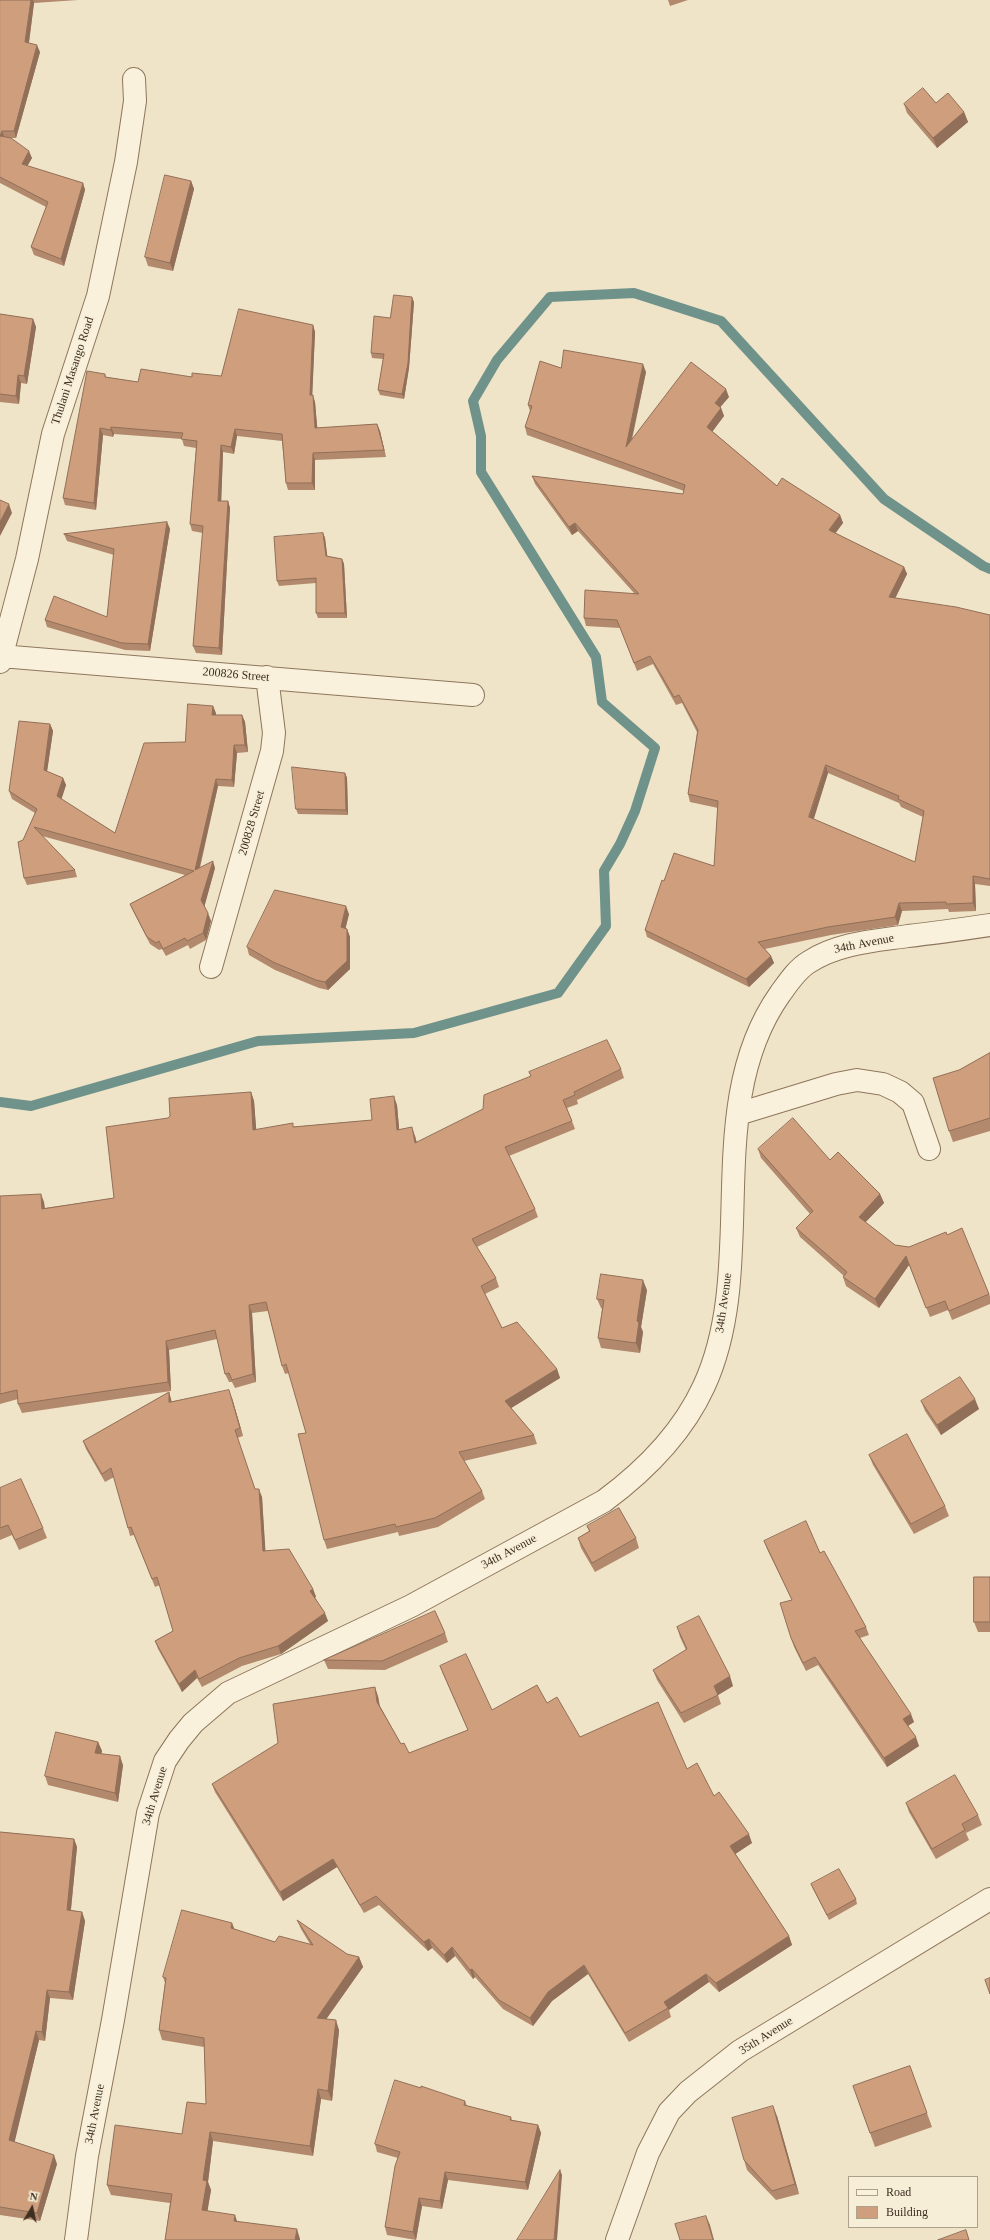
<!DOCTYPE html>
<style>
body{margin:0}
#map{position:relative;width:990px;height:2240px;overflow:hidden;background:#f0e4c8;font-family:Georgia,serif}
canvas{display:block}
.legend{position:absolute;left:848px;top:2176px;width:130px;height:52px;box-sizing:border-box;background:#f7eed8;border:1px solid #ada18e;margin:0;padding:5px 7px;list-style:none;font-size:12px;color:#3d2e20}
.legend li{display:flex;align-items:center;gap:8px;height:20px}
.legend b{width:20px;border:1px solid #ada18e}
.north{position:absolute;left:12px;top:2188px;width:40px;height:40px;-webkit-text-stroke:3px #f7eed8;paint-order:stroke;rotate:9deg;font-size:11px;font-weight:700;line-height:16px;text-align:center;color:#3d2e20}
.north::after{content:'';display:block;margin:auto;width:14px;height:18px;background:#3d2e20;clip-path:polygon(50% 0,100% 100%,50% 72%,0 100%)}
</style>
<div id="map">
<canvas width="990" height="2240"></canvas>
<ul class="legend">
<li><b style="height:5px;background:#faf1dc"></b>Road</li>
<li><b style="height:11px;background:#cf9f7d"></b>Building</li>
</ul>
<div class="north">N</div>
</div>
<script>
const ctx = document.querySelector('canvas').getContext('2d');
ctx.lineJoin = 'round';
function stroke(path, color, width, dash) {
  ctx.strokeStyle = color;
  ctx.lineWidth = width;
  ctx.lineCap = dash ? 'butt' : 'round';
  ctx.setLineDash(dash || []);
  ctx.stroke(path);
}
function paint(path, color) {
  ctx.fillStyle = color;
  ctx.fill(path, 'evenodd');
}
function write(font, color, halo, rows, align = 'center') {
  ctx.font = font + ' Georgia,serif';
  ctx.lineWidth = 3.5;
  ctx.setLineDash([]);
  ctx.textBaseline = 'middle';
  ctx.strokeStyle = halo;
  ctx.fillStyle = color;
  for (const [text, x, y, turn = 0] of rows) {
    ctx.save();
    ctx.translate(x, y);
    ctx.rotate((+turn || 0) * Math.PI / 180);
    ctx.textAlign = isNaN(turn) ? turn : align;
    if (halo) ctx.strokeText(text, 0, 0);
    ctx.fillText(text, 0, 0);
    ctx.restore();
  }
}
stroke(new Path2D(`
 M0,1102L31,1106L258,1041L414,1033L558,993L606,926L604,871L620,844L635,811L655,748L602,702L596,657L481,472V436L473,401L497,360L550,297L634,293L721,321L884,499L983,566L990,569`), '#6f938a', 10);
const minor = new Path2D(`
 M0,656L473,695
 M0,662L27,559L53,434L98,296L126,162L135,101L134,79
 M211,967L272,751L274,733L267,677
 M738,1114L836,1084L857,1080L883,1084L900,1092L913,1103L929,1149
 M76,2240L87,2156L113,2020L148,1813L165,1761L179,1740L193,1723L228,1693L411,1606L604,1501C646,1470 682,1434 704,1386C760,1265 700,1107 780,994C788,983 797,969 809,962C838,943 874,941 908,936C935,933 963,929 990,925
 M617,2240L648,2153L669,2112L688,2092L740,2051L990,1899`);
stroke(minor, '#8d765c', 24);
stroke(minor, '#faf1dc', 22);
paint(new Path2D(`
 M0,0H78L34,3L29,43L40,52L16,138H11L32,158L27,166L83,183L85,190L64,266L34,255L31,247L46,207L0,183Z
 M668,0H688L670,6Z
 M936,103L964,112L968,122L937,148L907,113L904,104Z
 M191,181L194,189L173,271L148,266L145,257Z
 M414,302L409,368L404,399L380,395L378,390L383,359L372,358L371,353L390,318Z
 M0,314L33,319L36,327L27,384L21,383L19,404L0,402Z
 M313,325L315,332L312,395L315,402L317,428L377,424L380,431L386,457L315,460V490H288L286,483L282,441L237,436L234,454L223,452L221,501H228L230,508L222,655L196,653L193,646L203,533L192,531L190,524L196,448L184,446L182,439L114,434L113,437L103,435L96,510L65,505L63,498L105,374L106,377L138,382L192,377L221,376Z
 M561,368L646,372L632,440L729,397L720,407L721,408L724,416L712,431L777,486L840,515L843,523L835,533L904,567L907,574L895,598L990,615V886L975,884L976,911L949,912L948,909L902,911L898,925L831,935L765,949L771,956L774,963L749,987L647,937L645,930L664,881L714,866L718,808L690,802L688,794L697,732L682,703L676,705L653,664L637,671L620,628L586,626L584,618L634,593L578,531L572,535L535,484L532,476L683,494L684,491L527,435L525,427L530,411L528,405ZM828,773L899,803L901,807L923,817L915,862L813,819Z
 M167,522L170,529L150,651L125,650L47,627L45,620L107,617L114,555L67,541L64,534Z
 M323,533L325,538L327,556L342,559L344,564L347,618H318L316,613V583L279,586L277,581Z
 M213,706L216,715H242L245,722L248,752L237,753L234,787L218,786L200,868H215L204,906L211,921L206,940L190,949L188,945L166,956L162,949L159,950L150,944L133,911L130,904L185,875L42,836L75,870L77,877L27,885L24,878L23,840L35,813L12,799L9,791L50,724L53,731L47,772L63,778L66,785L61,799L115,833L185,742Z
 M345,773L347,778L348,815L298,814L296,809Z
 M349,914L345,929H347L350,937V969L328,990L319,988L275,970L249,955L247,947Z
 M990,1053V1131L953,1142L949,1131L959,1070Z
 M621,1069L624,1078L577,1100L578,1104L567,1108L575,1129L509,1156L535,1209L538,1217L477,1247L496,1278L499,1287L485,1294L502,1328L557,1369L560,1378L511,1408L534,1435L537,1444L464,1461L482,1491L485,1499L438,1527L399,1536L398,1532L327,1549L324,1540L306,1433L289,1373L285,1374L282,1366L268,1311L252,1313L256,1382L235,1388L232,1382H229L225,1374L217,1339L169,1350L171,1391L22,1413L18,1404V1399L0,1404V1196L44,1202L45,1208L114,1198L168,1118L251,1092L254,1101L256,1130L372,1120L397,1105L399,1129L415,1136L417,1143L483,1109L531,1077L529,1072Z
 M758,1149L830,1160L880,1194L884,1203L865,1222L895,1245L909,1247L947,1235L989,1294L990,1296V1304L952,1320L948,1310L930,1317L909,1265L879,1308L846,1286L843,1277L844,1276L800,1237L796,1228L810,1214L761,1158Z
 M647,1290L641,1327L643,1332L640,1353L601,1348L598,1338L602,1309L601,1308L597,1299Z
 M169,1392L172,1402L232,1398L243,1436L237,1438L255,1489L262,1497L265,1551L313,1589L316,1597H315L328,1621L281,1654L242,1666L202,1687L197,1678L182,1692L158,1649L155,1641L173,1631L160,1585L155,1587L134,1535L130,1536L128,1528L114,1477L105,1482L86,1449L83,1441Z
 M921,1401L979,1409L941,1435L925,1411Z
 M869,1455L945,1506L949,1516L914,1534L873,1465Z
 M0,1488L43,1528L47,1538L19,1550L12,1535L0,1540Z
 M587,1526L636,1538L639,1548L595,1572L581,1548L578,1538L589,1531Z
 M764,1541L820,1553L866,1627L869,1635L860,1638L914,1722L908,1726L919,1746L887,1767L818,1665L806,1671L794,1647L791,1638L792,1600L767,1549Z
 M990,1577V1632H978L974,1622Z
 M677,1627L733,1686L718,1695L721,1704L684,1723L657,1680L653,1670L686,1650L680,1637Z
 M445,1633L448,1642L385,1670L328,1669L324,1660Z
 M440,1666L492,1710L547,1703L580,1737L687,1769L714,1796L752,1843L735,1853L789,1936L792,1945L719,1992L709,1982L669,2010L671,2017L629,2042L588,1974L552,2001L533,2026L503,2009L475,1977L473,1979L455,1956L447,1963L432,1948L428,1951L379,1905L364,1913L337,1867L283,1901L215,1792L212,1784L378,1696L380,1706L401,1744L409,1753L468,1730L443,1674Z
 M98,1742L102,1751L101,1754L123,1765L118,1802L48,1785L45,1776Z
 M906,1803L978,1815L982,1825L966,1833L969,1840L936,1859L909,1812Z
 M0,1832L74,1839L77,1847L71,1910L82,1912L85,1921L73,2000L50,1998L45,2041L39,2040L14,2142L57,2164L40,2221L0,2215Z
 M811,1884L856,1899L857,1904L829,1920L813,1889Z
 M297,1920L347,1954L359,1957L363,1967L326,2019L339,2030L332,2101L321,2099L313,2156L213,2141L208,2182L211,2190L207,2211L237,2221L300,2239V2240H165L170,2203L111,2195L107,2185L182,2134L206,2104L204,2047L162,2040L159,2030L165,1983L163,1977L234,1929L275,1942L310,1944L301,1929Z
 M910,2066L932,2127L875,2147L853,2086Z
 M421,2088L465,2101L467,2106L511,2117L512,2120L538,2125L541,2133L528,2190L448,2180L442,2209L422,2206L416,2240L387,2235L385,2227L398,2158L377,2152L375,2144Z
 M777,2116L799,2194L776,2200L747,2170L744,2160Z`), '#b2896c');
paint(new Path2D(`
 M31,0H33L34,3L28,49L25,42Z
 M37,45L40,52L16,138L14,131Z
 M964,112L968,122L937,148L933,138Z
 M2,131L5,139L0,136Z
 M29,151L32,158L24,172L22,164Z
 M191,181L194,189L173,271L170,263Z
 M83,183L85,190L64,266L61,259Z
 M412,297L414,302L409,368L404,399L402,394Z
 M33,319L36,327L27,384L24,376Z
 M313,325L315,332L312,402L310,395Z
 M643,364L646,372L628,455L626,447Z
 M18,375L21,383L19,404L16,396Z
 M726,389L729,397L717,411L715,403Z
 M313,395L315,402L318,435L315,428Z
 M721,408L724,416L710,435L707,427Z
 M377,424L380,431L386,457L384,450Z
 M111,427L114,434L113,437L111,430Z
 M100,428L103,435L96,510L94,503Z
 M235,429L237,436L234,454L231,447Z
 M221,445L223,452L221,508L218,501Z
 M313,453L315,460V490L312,483Z
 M228,501L230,508L222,655L219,648Z
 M9,504L12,513L0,536V522Z
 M840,515L843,523L832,538L829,530Z
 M167,522L170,529L150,651L148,644Z
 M575,523L578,531L572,535L569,527Z
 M323,533L325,538L328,561L326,556Z
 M342,559L344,564L347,618L345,613Z
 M904,567L907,574L892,605L889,597Z
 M213,706L216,713L215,722L212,715Z
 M242,715L245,722L248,752L245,745Z
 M50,724L53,731L46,778L44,770Z
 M234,745L237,753L234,787L232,780Z
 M826,765L828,773L812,825L809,817Z
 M345,773L347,778L348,815L346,810Z
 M63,778L66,785L60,804L57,796Z
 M216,779L218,786L197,878L195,870Z
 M213,861L215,868L204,908L201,900Z
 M973,876L975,884L976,911L973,903Z
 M899,903L902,911L898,925L895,917Z
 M346,906L349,914L344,935L341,927Z
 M208,913L211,921L206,940L203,933Z
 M347,929L350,937V969L328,990L325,982Z
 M771,956L774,963L749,987L746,979Z
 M251,1092L254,1101L257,1139L253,1130Z
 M394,1096L397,1105L400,1138L397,1130Z
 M412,1127L415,1136L419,1152L415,1143Z
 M41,1194L44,1202L45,1217L42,1209Z
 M880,1194L884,1203L862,1226L859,1217Z
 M906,1256L909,1265L879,1308L875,1299Z
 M643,1280L647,1290L641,1327L643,1332L640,1353L636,1343L637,1321Z
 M249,1305L252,1313L256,1382L253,1374Z
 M166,1341L169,1350L171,1391L168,1382Z
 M557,1369L560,1378L508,1410L505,1401Z
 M229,1390L232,1398L243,1436L240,1428Z
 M169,1392L171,1400L172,1410L169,1402Z
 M975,1399L979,1409L941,1435L937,1425Z
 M259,1489L262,1497L266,1559L263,1551Z
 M313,1589L316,1597L313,1599L310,1591Z
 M325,1613L328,1621L281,1654L278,1646Z
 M195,1670L197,1678L182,1692L179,1684Z
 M730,1676L733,1686L718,1695L714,1686Z
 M375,1687L378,1696L380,1710L377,1702Z
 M911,1714L914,1722L906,1727L903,1719Z
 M916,1737L919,1746L887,1767L884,1758Z
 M98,1742L102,1751L99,1762L95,1753Z
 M120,1756L123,1765L118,1802L115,1793Z
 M749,1834L752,1843L734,1855L730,1846Z
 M74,1839L77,1847L70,1918L67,1910Z
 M333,1859L337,1867L283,1901L280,1892Z
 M82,1912L85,1921L73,2000L69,1992Z
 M232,1923L236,1933L231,1928Z
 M789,1936L792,1945L719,1992L716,1983Z
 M429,1939L432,1948L428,1951L424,1942Z
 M452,1947L455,1956L447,1963L444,1955Z
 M359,1957L363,1967L320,2028L317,2018Z
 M584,1965L588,1974L552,2001L533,2026L530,2018L548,1992Z
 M472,1969L475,1977L473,1979L470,1970Z
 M706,1974L709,1982L669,2010L664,2002Z
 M47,1990L50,1998L45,2041L42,2032Z
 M336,2020L339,2030L332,2101L328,2091Z
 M36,2031L39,2040L13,2149L9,2140Z
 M318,2089L321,2099L313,2156L310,2146Z
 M773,2106L777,2116L799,2194L795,2184Z
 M538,2125L541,2133L528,2190L525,2182Z
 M210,2132L213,2141L208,2182L211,2190L206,2220L202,2210L203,2180Z
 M54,2155L57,2164L40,2221L37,2213Z
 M560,2170L562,2175L557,2240H554Z
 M445,2172L448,2180L442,2209L440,2201Z
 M419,2198L422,2206L416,2240L413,2232Z
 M235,2215L238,2224L234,2221Z
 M706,2216L710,2225L714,2240H713Z
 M297,2229L300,2239V2240H295Z`), '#916f58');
const building = new Path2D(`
 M0,0H31L25,42L37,45L14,131H2L0,136L11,138L29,151L22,164L83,183L61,259L31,247L48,202L0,177Z
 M923,88L936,103L948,93L964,112L933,138L904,104Z
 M165,175L191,181L170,263L145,257Z
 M394,295L412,297L408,363L402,394L378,390L384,354L371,353L374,316L390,318Z
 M239,309L313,325L310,395H313L315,428L377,424L384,450L313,453L312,483H286L282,434L235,429L231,447L221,445L218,501H228L219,648L193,646L203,526L190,524L197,441L181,439L183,433L111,427V430L100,428L94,503L63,498L87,371L105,374V377L138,382L141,369L192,377V373L221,376Z
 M0,314L33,319L24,376L18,375L16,396L0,394Z
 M564,350L643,364L626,447L691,362L726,389L715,403L721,408L707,427L777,486L782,478L840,515L829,530L904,567L889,597L956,607L990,615V879L973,876V903L946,904V902L899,903L895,917L828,927L758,942L771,956L746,979L645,930L662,880L664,881L674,853L714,866L718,801L688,794L698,730L679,695L674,697L650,656L634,663L617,620L584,618L585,590L639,594L575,523L569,527L532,476L683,494L685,485L525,427L532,406L528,405L540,361L561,368ZM826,765L899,796L898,799L924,811L915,862L809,817Z
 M0,500L9,504L0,522Z
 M167,522L148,644L122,643L45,620L54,596L107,617L114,549L64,534Z
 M323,533L326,556L342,559L345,613H316V578L277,581L274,537Z
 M188,704L213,706L212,715H242L245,745H234L232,780L216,779L195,870L213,861L201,900L208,913L203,933L187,941L185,938L163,949L159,941L156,943L147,937L130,904L194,871L34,827L75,870L24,878L18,842L23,840L37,809L9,791L19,721L50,724L44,770L63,778L57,796L115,833L144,743L185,742Z
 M292,767L345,773L346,810L296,809Z
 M275,890L346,906L341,927L347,929V961L325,982L316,980L273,962L247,947Z
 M607,1040L621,1069L574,1092L575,1095L563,1100L572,1121L505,1147L535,1209L472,1239L496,1278L481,1286L502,1328L517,1322L557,1369L505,1401L534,1435L459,1452L482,1491L435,1518L396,1527L395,1524L324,1540L298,1434L306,1433L286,1364L282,1366L266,1302L249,1305L253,1374L232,1380L229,1373L225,1374L215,1330L166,1341L168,1382L18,1404L17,1390L0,1394V1196L41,1194L42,1209L114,1198L106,1127L168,1118L170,1116L169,1098L251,1092L253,1130L293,1123V1127L372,1120L370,1099L394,1096L397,1130L412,1127L415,1143L483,1109L484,1095L531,1076L529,1072Z
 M990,1053V1118L949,1131L933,1078L959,1070Z
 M793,1118L830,1160L838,1152L880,1194L859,1217L895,1245L909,1247L946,1232L947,1235L962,1228L989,1294L949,1311L945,1301L926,1308L906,1256L875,1299L843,1277L847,1272L796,1228L813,1211L758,1149Z
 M601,1274L643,1280L637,1321L639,1322L636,1343L598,1338L604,1300L597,1299Z
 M960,1377L975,1399L937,1425L921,1401Z
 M229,1390L240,1428L235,1430L255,1489H259L263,1551L289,1549L313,1589L310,1591L325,1613L278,1646L239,1658L199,1679L195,1670L179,1684L155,1641L173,1631L157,1577L152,1579L131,1527L128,1528L111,1468L102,1474L83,1441L169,1392V1402Z
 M907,1434L945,1506L911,1524L869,1455Z
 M21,1479L43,1528L15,1540L8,1525L0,1528V1488Z
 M619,1508L636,1538L592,1563L578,1538L590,1531L587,1526Z
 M806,1521L820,1553L824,1551L866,1627L855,1631L911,1714L903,1719L916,1737L884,1758L815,1657L803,1663L791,1638L780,1603L792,1600L764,1541Z
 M974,1577H990V1622H974Z
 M435,1611L445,1633L382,1661L324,1660Z
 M699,1616L730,1676L714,1686L718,1695L681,1713L653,1670L687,1649L677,1627Z
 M466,1654L492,1710L537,1685L547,1703L557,1697L580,1737L658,1702L687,1769L697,1763L714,1796L719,1792L749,1834L730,1846L789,1936L716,1983L706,1974L664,2002L668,2008L625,2033L584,1965L548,1992L530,2018L499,2000L472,1969L470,1970L452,1947L444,1955L429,1939L424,1942L376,1896L360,1905L333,1859L280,1892L212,1784L278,1743L273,1704L375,1687L377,1702L401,1744L404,1743L409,1753L468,1730L440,1666Z
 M56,1732L98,1742L95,1753L120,1756L115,1793L45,1776Z
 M955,1775L978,1815L962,1824L965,1830L932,1849L906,1803Z
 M0,1832L74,1839L67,1910L82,1912L69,1992L47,1990L42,2032L36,2031L9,2140L54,2155L37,2213L0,2207Z
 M839,1869L856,1899L827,1915L811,1884Z
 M182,1910L232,1923L231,1928L275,1942L279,1936L313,1945L297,1920L347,1954L359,1957L317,2018L336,2020L328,2091L318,2089L310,2146L210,2132L203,2180L207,2181L202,2210L235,2215L234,2221L297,2229L295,2240H165L172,2194L107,2185L115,2125L182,2134L187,2102L206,2104L204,2038L159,2030L166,1978L163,1977Z
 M990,1978V1994L985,1980Z
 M910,2066L927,2113L870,2133L853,2086Z
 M395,2080L421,2088V2086L465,2101L464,2105L511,2117L510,2120L538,2125L525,2182L445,2172L440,2201L419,2198L413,2232L385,2227L395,2166L400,2152L375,2144Z
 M773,2106L795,2184L772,2191L744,2160L732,2118Z
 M560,2170L554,2240H517Z
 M706,2216L713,2240H680L675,2224Z
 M966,2230L969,2240H938Z`);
paint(building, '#cf9f7d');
stroke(building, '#916f58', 1);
write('12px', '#3d2e20', '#f7eed8', [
 ["Thulani Masango Road",73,371,-72],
 ["200826 Street",236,675,5],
 ["200828 Street",252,823,-74],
 ["34th Avenue",864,944,-11],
 ["34th Avenue",724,1303,-82],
 ["34th Avenue",509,1552,-28],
 ["34th Avenue",155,1796,-73],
 ["35th Avenue",766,2036,-32],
 ["34th Avenue",95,2114,-79]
]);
</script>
